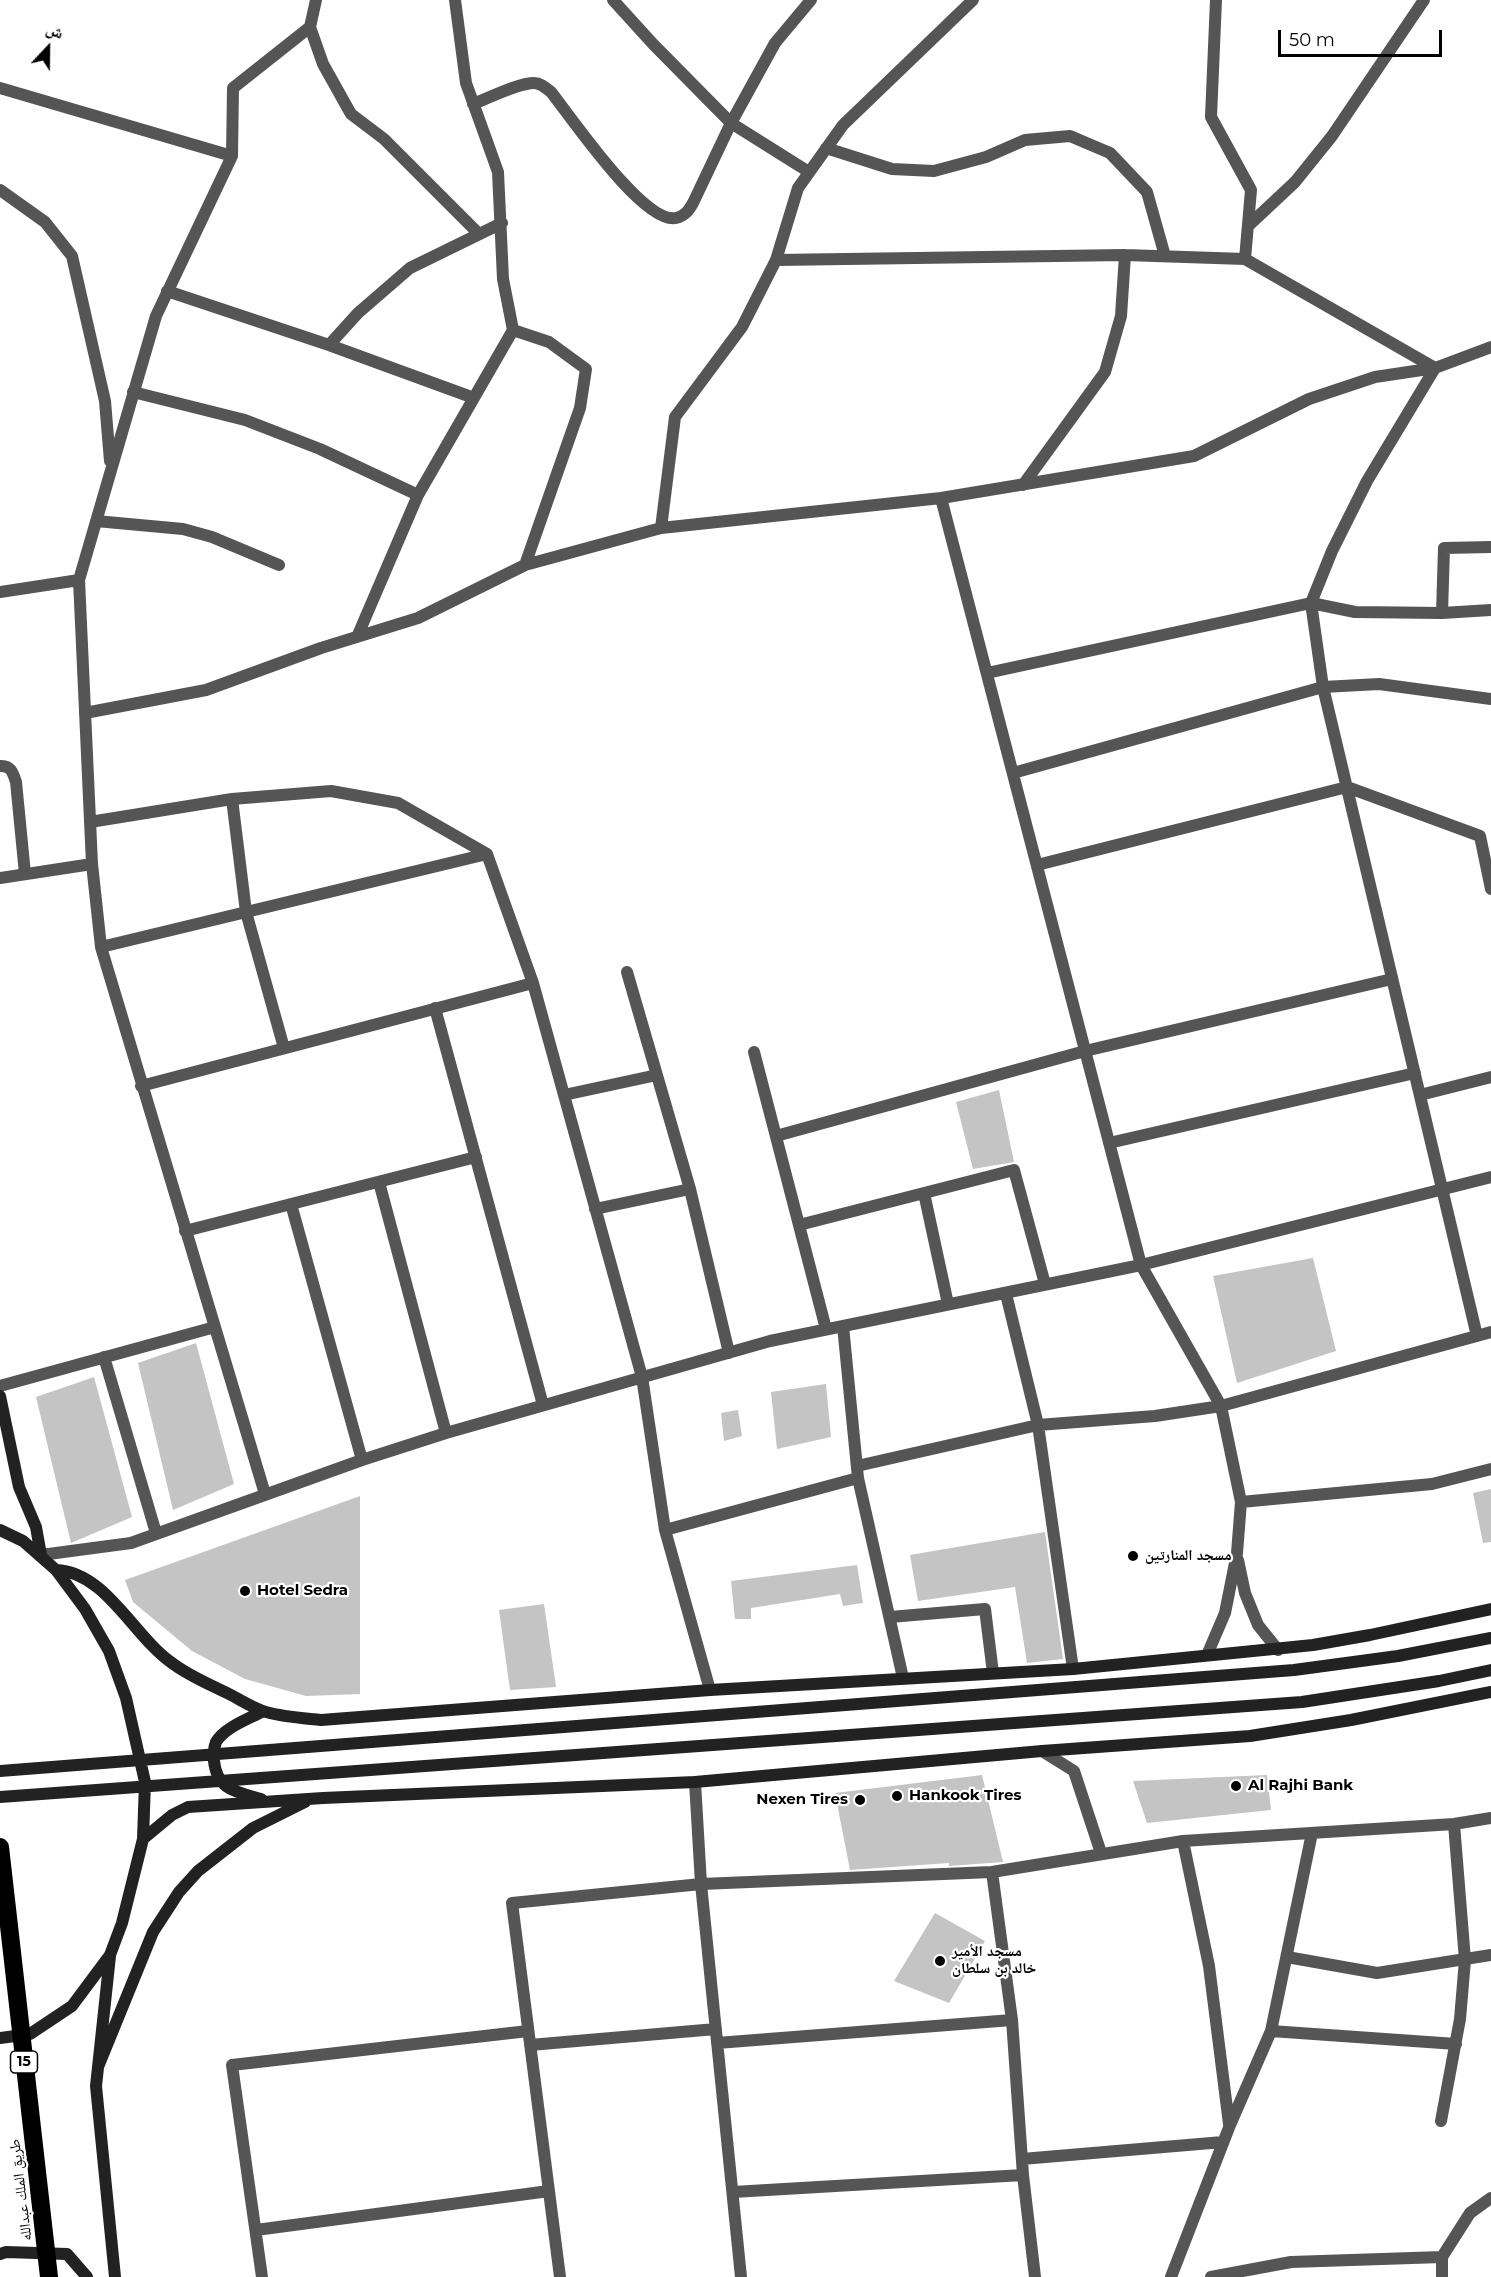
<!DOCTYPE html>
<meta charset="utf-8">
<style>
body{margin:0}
#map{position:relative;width:1491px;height:2277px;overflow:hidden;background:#fff;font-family:Montserrat,"Noto Naskh Arabic",sans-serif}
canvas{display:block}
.north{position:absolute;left:18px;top:18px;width:60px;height:60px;-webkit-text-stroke:4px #fff;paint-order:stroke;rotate:22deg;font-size:16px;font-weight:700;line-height:24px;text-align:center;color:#000}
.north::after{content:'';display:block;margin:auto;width:21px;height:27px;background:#000;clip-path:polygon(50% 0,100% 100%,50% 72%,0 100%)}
.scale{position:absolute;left:1278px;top:30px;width:164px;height:27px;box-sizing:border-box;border:3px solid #000;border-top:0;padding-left:8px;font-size:18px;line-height:21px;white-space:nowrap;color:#000;-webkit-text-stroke:4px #fff;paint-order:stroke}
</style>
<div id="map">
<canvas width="1491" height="2277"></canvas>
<div class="north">ش</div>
<div class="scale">50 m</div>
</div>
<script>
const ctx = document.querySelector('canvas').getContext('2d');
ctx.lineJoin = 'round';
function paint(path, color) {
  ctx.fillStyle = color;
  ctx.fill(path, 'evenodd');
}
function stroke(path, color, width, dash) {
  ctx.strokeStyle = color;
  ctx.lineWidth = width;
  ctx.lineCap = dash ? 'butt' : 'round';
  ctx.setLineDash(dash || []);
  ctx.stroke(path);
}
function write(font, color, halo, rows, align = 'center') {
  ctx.font = font + ' Montserrat,"Noto Naskh Arabic",sans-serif';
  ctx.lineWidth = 4.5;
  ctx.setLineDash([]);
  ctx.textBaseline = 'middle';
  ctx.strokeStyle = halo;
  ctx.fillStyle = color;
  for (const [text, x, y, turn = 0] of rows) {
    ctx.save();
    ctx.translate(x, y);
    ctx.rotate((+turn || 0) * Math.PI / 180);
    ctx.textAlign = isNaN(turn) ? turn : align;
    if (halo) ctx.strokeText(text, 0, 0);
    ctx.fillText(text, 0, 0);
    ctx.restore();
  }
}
paint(new Path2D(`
 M999,1090L1014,1162L973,1169L956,1102Z
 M1313,1258L1336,1351L1237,1383L1213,1276Z
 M196,1343L234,1484L173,1510L138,1363Z
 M94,1377L132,1517L71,1543L36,1397Z
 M826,1384L831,1437L777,1449L771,1392Z
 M738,1410L742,1436L724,1441L721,1413Z
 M1491,1489V1542L1483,1543L1473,1493Z
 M360,1496V1694L306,1696L245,1679L192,1651L133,1602L125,1580Z
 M1045,1532L1063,1659L1027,1663L1015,1587L918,1601L910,1555Z
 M857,1565L863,1603L843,1606L840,1594L751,1608V1619H735L731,1581Z
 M544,1604L556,1687L510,1690L499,1610Z
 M982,1775L1003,1862L949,1866V1863L850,1870L835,1793Z
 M1267,1775L1271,1810L1147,1823L1133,1781Z
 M935,1913L985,1941L949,2003L894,1981Z`), '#c4c4c4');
stroke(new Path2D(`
 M0,766C11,765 13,773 16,782L25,874
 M890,1617L985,1609L993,1673`), '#555', 12);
stroke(new Path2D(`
 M316,0L310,27L323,64L351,114L384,139L479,234
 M455,0L466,83L498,172L503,279L513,330
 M613,0L653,44L731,123L809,172
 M1216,0L1211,117L1251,190L1245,259
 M0,88L232,156
 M473,104C489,98 518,83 534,83C541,83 546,88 551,92C571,117 644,225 676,218C685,216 689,210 693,203L731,123L775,43L811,0
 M826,148L892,169L934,171L986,157L1025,140L1070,136L1110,153L1147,192L1165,256
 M0,190L45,222L72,256L105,401L110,461
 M1248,226L1295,182L1332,136L1424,0
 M776,260L1125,255L1245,259L1435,368
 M167,291L329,345L474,398
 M329,345L358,313L410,268L502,223
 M133,392L245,420L320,449L418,495
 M1023,485L1105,372L1121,316L1125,255
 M941,498L1141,1265L1221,1406L1241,1502L1237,1553L1225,1613L1207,1655
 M96,521L183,529L212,537L279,565
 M661,528L675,417L742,327L776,260L798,188L843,125L973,0
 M0,592L79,580
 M1442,613L1444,548L1491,547
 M357,637L418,495L513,330L549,342L586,369L580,408L525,565
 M987,673L1311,603L1355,612L1442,613L1491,610
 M85,713L206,690L321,648L418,618L525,565L661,528L941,498L1194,456L1309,399L1375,377L1435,368
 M1013,773L1323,687L1379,684L1491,699
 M232,799L246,912L284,1048
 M90,822L232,799L331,791L398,803L487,854
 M1037,865L1347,787L1480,836L1491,889
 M0,878L92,864
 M101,947L487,854L533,983L642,1377L665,1530L710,1690
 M627,972L690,1189
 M435,1008L543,1405
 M754,1052L826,1329
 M141,1086L533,983
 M564,1095L657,1075
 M1420,1095L1491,1077
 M776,1136L1085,1051L1392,979
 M1109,1143L1415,1073
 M379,1182L446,1433
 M924,1193L948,1304
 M291,1204L362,1460
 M595,1209L690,1189L729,1353
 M799,1225L1014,1170L1045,1284
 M185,1231L476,1157
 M1006,1294L1038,1425L1155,1416L1221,1406L1491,1332
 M843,1326L858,1478L903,1678
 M1477,1336L1323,687L1311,603L1332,551L1367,481L1435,368L1491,347
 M104,1357L156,1533
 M0,1386L215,1327
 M857,1466L1038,1425L1073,1669
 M265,1494L101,947L92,864L79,580L156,316L232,156L233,88L310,27
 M1241,1502L1432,1484L1491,1469
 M665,1530L858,1478
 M41,1555L131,1543L362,1460L446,1433L770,1341L1141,1265L1491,1177
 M1238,1560L1245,1593L1258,1625L1278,1650
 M1042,1751L1074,1771L1101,1853
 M695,1782L701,1884L741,2277
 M1183,1841L1209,1966L1229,2124
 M992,1872L1012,2020L1023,2175L1035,2277
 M1287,1957L1377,1973L1491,1955
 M1271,2031L1456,2044
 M717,2043L1012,2020
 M530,2045L716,2029
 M1441,2121L1460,2019L1465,1960L1454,1824
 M1022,2159L1223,2142
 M733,2192L1023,2175
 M256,2230L549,2191
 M262,2277L232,2065L528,2031
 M560,2277L512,1903L701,1884L992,1872L1183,1841L1454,1824L1491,1818
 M1171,2277L1230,2125L1271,2031L1312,1833
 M1211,2277L1291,2262L1442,2257
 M1442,2277V2257L1470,2213L1491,2198`), '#555', 12);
stroke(new Path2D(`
 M0,1396L19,1487L36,1527L41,1555
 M0,1530L23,1541L56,1570L85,1609L109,1651L126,1698L145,1782L143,1839L122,1923L110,1955L72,2006L30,2034L0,2038
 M56,1570C106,1572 133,1636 172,1663C189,1676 209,1684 229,1694C241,1700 253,1708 266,1712C284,1717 302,1718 321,1720L710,1690L1073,1669L1313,1645L1370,1635L1491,1609
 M0,1771L1294,1670L1398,1656L1491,1638
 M0,1797L1302,1702L1439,1681L1491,1670
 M261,1799C236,1792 217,1790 214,1761C213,1756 214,1747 216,1742C225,1727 249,1719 263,1711
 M143,1839L172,1815L188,1807L323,1798L695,1782L1042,1751L1250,1736L1351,1720L1491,1692
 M110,1956L96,2086L115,2277
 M98,2067L153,1932L179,1892L198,1871L253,1828L305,1802
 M0,2254L6,2252L67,2254L87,2277`), '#222', 12);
stroke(new Path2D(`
 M0,1847L49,2277`), '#000', 18);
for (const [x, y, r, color] of [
 [1133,1556,6,"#000"],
 [245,1591,6,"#000"],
 [1236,1786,6,"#000"],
 [897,1796,6,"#000"],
 [860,1800,6,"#000"],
 [940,1961,6,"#000"]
]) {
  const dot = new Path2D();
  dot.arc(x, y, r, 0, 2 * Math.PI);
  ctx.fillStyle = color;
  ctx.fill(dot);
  stroke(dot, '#fff', 2);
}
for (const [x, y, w] of [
 [24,2062,27]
]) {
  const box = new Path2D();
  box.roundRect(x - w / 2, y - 11, w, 22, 4.5);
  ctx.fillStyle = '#fff';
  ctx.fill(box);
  stroke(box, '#000', 1.5);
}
write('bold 14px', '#000', null, [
 ["15",24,2062]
]);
write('bold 15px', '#000', '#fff', [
 ["مسجد المنارتين",1145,1556],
 ["Hotel Sedra",257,1591],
 ["Al Rajhi Bank",1248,1786],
 ["Hankook Tires",909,1796],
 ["Nexen Tires",848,1800,"right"],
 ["مسجد الأمير",952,1952],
 ["خالد بن سلطان",952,1969]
], 'left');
write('15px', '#000', '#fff', [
 ["طريق الملك عبدالله",21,2190,-97]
]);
</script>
